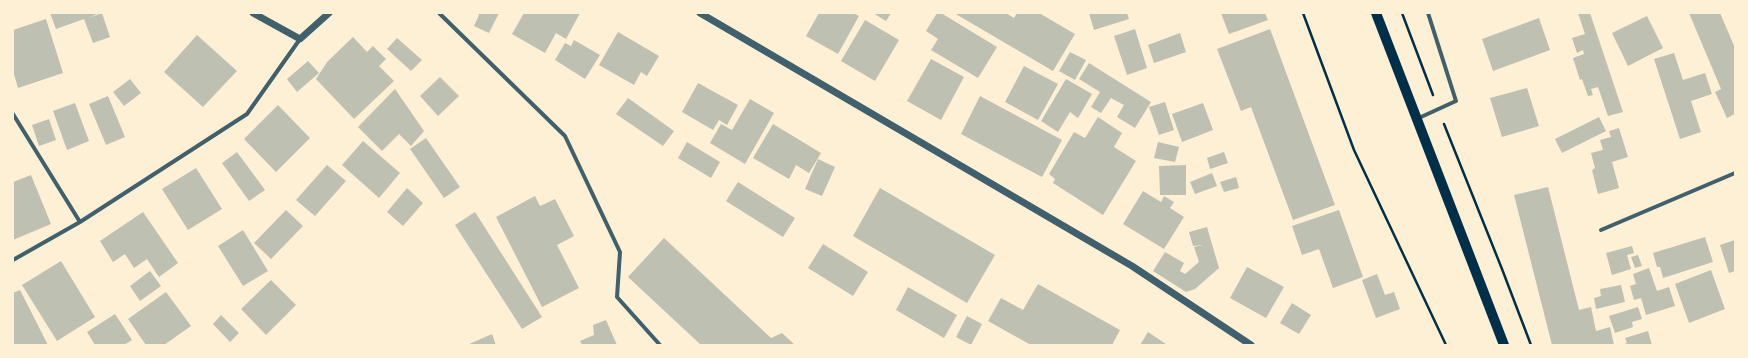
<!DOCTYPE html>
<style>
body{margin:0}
#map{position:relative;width:1748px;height:358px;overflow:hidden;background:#fdf0d5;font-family:"Noto Sans",sans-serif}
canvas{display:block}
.frame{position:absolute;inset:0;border:14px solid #fdf0d5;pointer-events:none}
</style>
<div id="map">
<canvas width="1748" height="358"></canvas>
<div class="frame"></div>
</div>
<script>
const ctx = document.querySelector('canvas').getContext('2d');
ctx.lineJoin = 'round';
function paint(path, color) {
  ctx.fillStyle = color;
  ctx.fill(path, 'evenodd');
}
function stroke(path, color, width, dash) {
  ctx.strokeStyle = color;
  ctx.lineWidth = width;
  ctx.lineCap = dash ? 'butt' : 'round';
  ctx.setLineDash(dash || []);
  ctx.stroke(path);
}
paint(new Path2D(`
 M50,13H96L97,14L89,18L102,13L110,37L93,43L84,19L56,29Z
 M476,13H499L489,33L474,26L479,15Z
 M524,13H580L566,39L556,33L545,53L512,34Z
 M819,13H853L859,16L838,54L806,36Z
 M873,13H891L886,21Z
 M937,13H941L997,47L978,78L931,50L938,39L926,31Z
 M954,13H1006L1014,18L1017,13H1039L1075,34L1053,71Z
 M1089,13H1127L1129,19L1094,30Z
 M1221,13H1265L1268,20L1229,34Z
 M1578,13H1590L1623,112L1608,116L1598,87L1591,89L1593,95L1588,96L1582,79L1580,80L1573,58L1584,54L1583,50L1577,53L1572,38L1585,34Z
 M1689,13H1720L1735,48V114L1727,118L1715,92L1721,89Z
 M1647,16L1663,48L1628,66L1612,33Z
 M1539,18L1550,50L1493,71L1482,39Z
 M46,19L63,73L18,88L13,71V30Z
 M865,20L899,40L875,81L841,61Z
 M1135,29L1147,68L1127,75L1114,36Z
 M1270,29L1335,205L1293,220L1251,107L1241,111L1217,49Z
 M618,32L659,56L647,76L641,72L634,85L599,65Z
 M1180,33L1186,52L1154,63L1148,45Z
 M197,35L237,71L203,107L164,72Z
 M353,37L367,52L373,46L386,59L379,66L394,81L354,119L316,79L327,62Z
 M397,38L422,60L411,71L387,49Z
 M574,40L600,55L585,79L555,60L565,43L571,46Z
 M1070,52L1086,60L1075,80L1059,71Z
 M1674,53L1683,80L1705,73L1712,94L1691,101L1701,132L1680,139L1654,59Z
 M931,59L964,77L941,120L907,101Z
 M308,61L319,73L297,92L287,79Z
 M1089,63L1151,102L1135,128L1117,117L1124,105L1111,98L1101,113L1091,107L1100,92L1079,79Z
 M1024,66L1058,84L1038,120L1005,102Z
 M440,77L459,96L438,116L420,96Z
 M130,79L141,93L124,106L113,92Z
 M1066,79L1092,94L1078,118L1070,112L1058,132L1041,121Z
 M698,83L738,105L727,125L719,120L713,130L682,112Z
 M1527,88L1539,126L1502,137L1490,98Z
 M395,89L424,131L411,146L399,134L382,151L358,127Z
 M108,96L125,137L106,145L89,104Z
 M980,96L1062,140L1042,177L961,134Z
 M628,98L674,131L663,146L616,114Z
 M750,99L774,113L745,164L710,143L721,124L732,130Z
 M1165,102L1174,130L1159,135L1149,107Z
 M75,103L89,141L67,150L53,111Z
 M1203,103L1213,130L1182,142L1172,114Z
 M278,105L310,138L276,172L244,139Z
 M1098,117L1122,133L1114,147L1136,161L1103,215L1053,183L1055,179L1049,174L1074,132L1085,138Z
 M1599,117L1606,131L1562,153L1555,139Z
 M49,119L56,140L39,146L32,125Z
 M773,124L821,153L809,173L796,165L789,179L753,158Z
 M1619,128L1628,157L1612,162L1619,188L1598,194L1592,170L1595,168L1591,153L1603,150L1600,140L1611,137L1609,131Z
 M426,138L460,187L444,198L410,149Z
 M363,141L400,173L379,198L342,165Z
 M687,142L720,162L711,178L678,158Z
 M1158,142L1179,147L1175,162L1154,158Z
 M237,152L265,190L249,201L222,163Z
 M1224,152L1228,163L1210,169L1207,158Z
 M818,159L835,167L822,196L805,189Z
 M327,165L346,181L315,216L296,200Z
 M1186,165V195H1160L1159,166Z
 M196,168L222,209L188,230L162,189Z
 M1212,173L1217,186L1195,194L1190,182Z
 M31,175L51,224L13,240V182Z
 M1236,177L1239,188L1224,192L1220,182Z
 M738,182L795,218L783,237L726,201Z
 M1548,187L1579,310L1591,307L1596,331L1610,327L1614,345H1552L1514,195Z
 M407,188L423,203L403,226L387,212Z
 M880,188L995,255L967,303L853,236Z
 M1143,191L1161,202L1164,196L1174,202L1170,208L1184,217L1164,249L1123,224Z
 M535,196L540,206L555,199L574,236L557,245L579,288L542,307L496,217Z
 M286,210L303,226L271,259L254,243Z
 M1339,210L1363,277L1333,288L1319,249L1302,255L1292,226Z
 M143,212L178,263L159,277L147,259L134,268L125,254L113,262L100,241Z
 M475,212L542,317L522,329L455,225Z
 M1207,227L1219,268L1195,289L1186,292L1153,271L1165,252L1184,263L1180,271L1185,274L1199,262L1194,247L1203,245L1193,246L1189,232Z
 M243,230L268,271L243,286L218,246Z
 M1705,237L1713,262L1663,278L1660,267H1657L1653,253Z
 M664,238L771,338L782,333L795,345H701L628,277Z
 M1735,240V271L1729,273L1720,245Z
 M823,244L868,272L853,296L808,268Z
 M1632,246L1634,253L1627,255L1631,269L1612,275L1606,253Z
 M1638,255L1642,266L1635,268L1631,257Z
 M61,261L95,317L57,341L22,285Z
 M1247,267L1284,287L1266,318L1230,298Z
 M1649,268L1657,291L1669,287L1675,306L1646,315L1641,298L1634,300L1630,286L1636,284L1633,274Z
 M1711,270L1725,309L1689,323L1675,284Z
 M150,271L161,286L140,301L130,286Z
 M1377,274L1385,295L1394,292L1400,309L1376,318L1362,280Z
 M271,280L296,305L266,335L241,309Z
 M1038,284L1120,330L1112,345H1031L988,321L1001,298L1023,310Z
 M1621,285L1625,302L1596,309L1594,298L1601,296L1600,289Z
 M908,287L957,315L944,338L896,310Z
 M20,290L48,345H13V293Z
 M166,292L191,326L164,345H146L128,319Z
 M1292,303L1311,315L1299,334L1280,323Z
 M1638,307L1642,319L1632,322L1633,327L1615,333L1609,316Z
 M115,314L132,340L124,345H95L87,332Z
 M221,315L239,333L230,342L213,324Z
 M967,316L982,324L971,345L956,337Z
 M606,320L617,345H582L580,341L594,335L593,325Z
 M1648,331L1652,345H1622L1627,343L1625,338Z
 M1148,332L1166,344L1165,345H1140Z
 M492,334L496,345H467Z`), '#bec0b2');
stroke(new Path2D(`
 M1303,13L1354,150L1446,345
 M1402,13L1433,95
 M1444,124L1502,269L1531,345`), '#003049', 2.5);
stroke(new Path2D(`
 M439,13L565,136L620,252L617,297L660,345
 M13,114L80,222
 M1421,117L1456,101L1428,13
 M1601,230L1735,173
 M13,260L80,222L247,114L300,39`), '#3f606c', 4);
stroke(new Path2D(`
 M253,13L300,39L329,13
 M700,13L1132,266L1251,345`), '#3f606c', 7);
stroke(new Path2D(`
 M1376,13L1504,345`), '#003049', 10);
</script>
